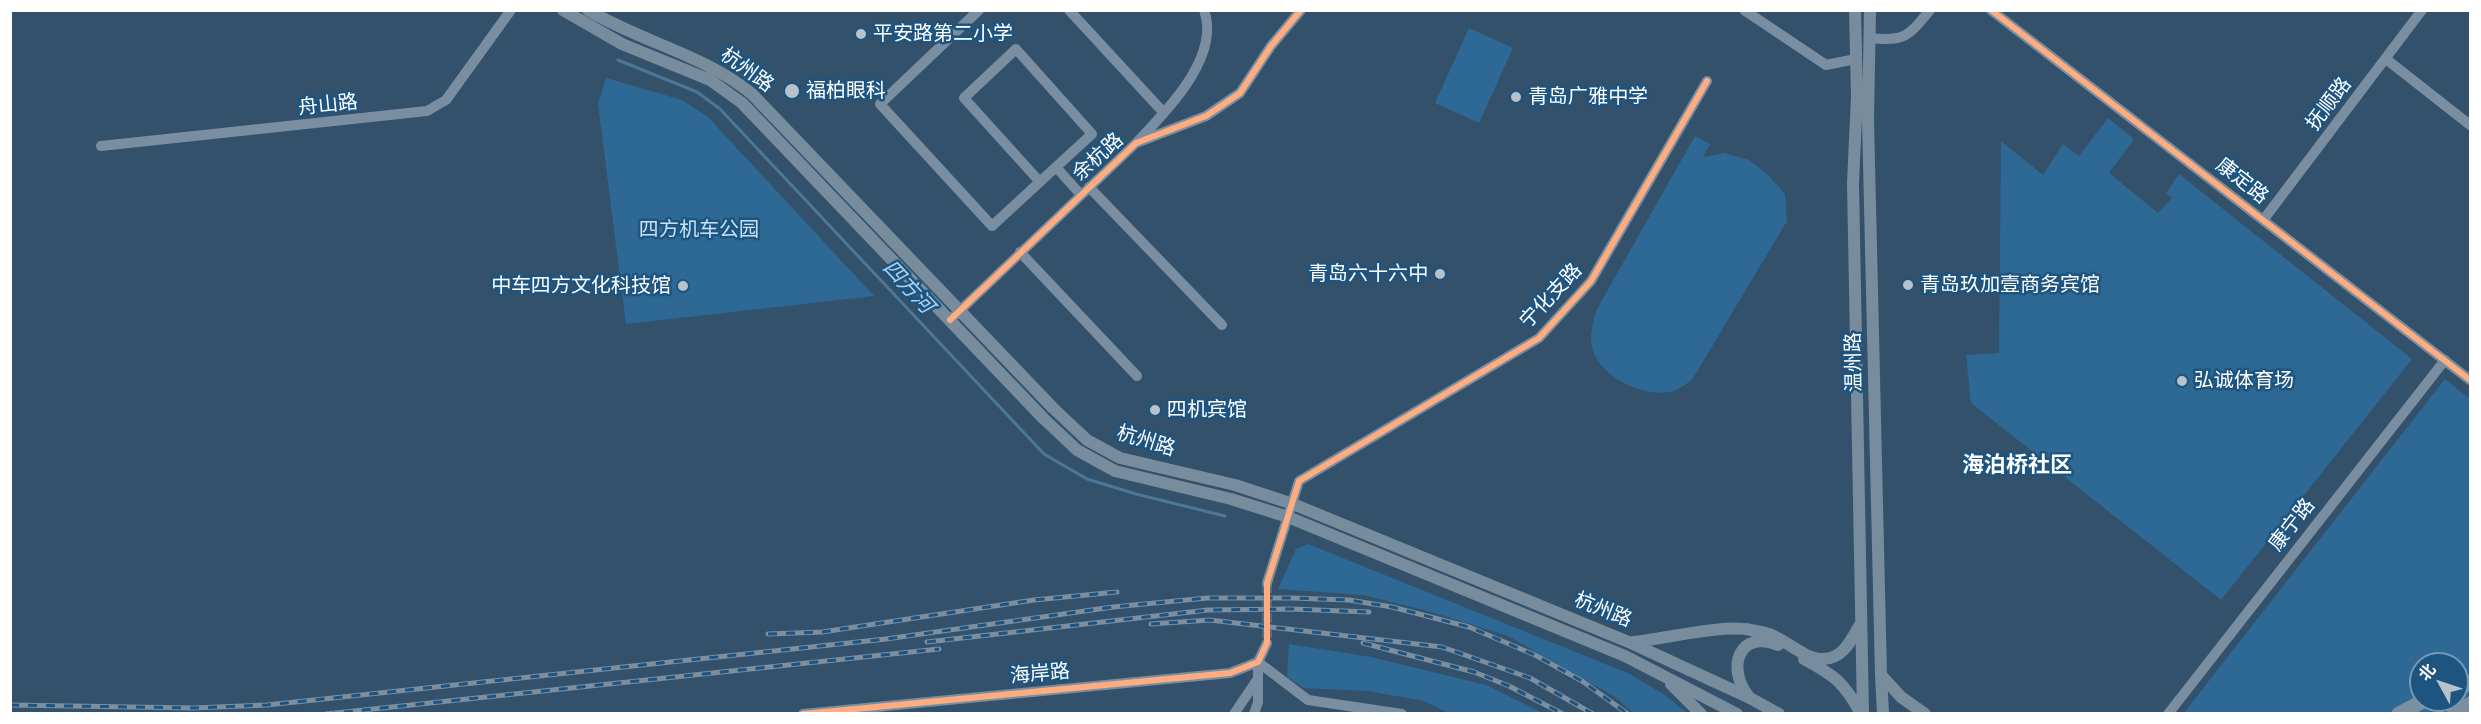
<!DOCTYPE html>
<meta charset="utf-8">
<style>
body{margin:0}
#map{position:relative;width:2481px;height:724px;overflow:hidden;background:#33516a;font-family:Inter,"Noto Sans SC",sans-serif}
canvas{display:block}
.frame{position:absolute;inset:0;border:12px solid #fff;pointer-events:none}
.north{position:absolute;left:2409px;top:652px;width:60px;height:60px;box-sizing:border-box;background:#1d5480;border:2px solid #7798b3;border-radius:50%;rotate:310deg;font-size:16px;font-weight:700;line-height:24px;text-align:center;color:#fff}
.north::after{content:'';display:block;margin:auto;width:21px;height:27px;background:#b8c2cb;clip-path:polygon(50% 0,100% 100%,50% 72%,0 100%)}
</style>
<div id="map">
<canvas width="2481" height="724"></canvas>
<div class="frame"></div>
<div class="north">北</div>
</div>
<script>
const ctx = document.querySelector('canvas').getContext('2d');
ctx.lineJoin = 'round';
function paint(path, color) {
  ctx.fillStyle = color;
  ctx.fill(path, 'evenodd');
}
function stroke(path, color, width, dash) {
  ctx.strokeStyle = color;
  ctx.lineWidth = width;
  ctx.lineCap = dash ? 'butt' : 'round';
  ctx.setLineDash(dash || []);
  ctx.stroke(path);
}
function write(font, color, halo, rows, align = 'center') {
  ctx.font = font + ' Inter,"Noto Sans SC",sans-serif';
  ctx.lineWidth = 5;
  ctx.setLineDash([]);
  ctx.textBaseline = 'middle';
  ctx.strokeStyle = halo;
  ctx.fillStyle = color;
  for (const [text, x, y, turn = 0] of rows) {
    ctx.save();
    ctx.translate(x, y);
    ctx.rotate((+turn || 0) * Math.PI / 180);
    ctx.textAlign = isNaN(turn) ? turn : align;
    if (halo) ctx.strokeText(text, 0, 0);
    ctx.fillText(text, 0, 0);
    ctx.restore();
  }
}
paint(new Path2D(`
 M1469,28L1513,48L1479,123L1435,103Z
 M606,78L682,100L708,117L874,296L626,324L598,104Z
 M2108,118L2134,139L2109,173L2158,213L2172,198L2166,193L2179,174L2412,359L2221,600L1971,403L1966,355L1999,353L2001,141L2043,175L2063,144L2079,156Z
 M1695,136L1710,144L1703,157L1724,153L1749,160L1768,175L1785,194L1787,221L1692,380C1687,383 1681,388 1676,390C1648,401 1597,377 1592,346C1589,334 1594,320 1597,309Z
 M2445,379L2470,399V713L2183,714ZM2421,664H2457V700H2421Z
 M1308,544L1630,674L1666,696L1687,713H1633L1615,697L1508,636L1428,611L1363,595L1278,589L1296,549Z
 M1289,644L1371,657L1486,685L1543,713H1449L1424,701L1368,691L1304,688L1287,677Z`), '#2e6995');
stroke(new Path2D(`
 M618,60L697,92L720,109L1044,454L1087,479L1136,494L1225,516`), '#4e7696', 3);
stroke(new Path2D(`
 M1267,583V643`), '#526b80', 10, [10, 5]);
stroke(new Path2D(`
 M979,10L880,104L992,226L1056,167L1081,195
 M1069,10L1164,113
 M1744,10L1826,65L1856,59
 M1991,10L2470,380
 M1869,38C1905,41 1907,38 1930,10
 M2386,59L2470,125
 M1138,141C1167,110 1221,57 1204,10
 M101,146L427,111L446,100L511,10
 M1040,182L964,98L1016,49L1092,134L1056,167
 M1089,187L1222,325
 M2264,219L2422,10
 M1020,252L1137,376
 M950,320L1136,143L1206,116L1240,93L1271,46L1301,10
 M1267,583L1299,481L1539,338L1591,281L1707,81
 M1258,662L1308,700L1402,714
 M803,714L1230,673L1258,662L1267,643
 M1234,714L1257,680
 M1254,714L1258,702V662
 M2168,714L2445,360`), '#798ea0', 10);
stroke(new Path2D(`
 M563,10L622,44L710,80L742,103L1043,418L1077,450L1115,471L1231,499L1288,517L1625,656L1737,714
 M588,10C641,42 703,54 752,94L1053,408L1087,440L1120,458L1235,485L1293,504L1631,643L1750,698L1779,714
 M1855,10L1857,96L1853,183L1863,714
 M1870,10L1868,120L1881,675L1883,714
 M1633,642C1664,639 1723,624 1751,630C1757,631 1764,632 1769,634C1786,640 1804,659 1823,659C1844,659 1852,638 1861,623
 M1804,659C1835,676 1844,682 1861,714
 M1881,675L1901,697L1925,714
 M1671,684L1701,714
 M1749,697C1725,667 1740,629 1778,645`), '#778d9e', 12);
stroke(new Path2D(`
 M2457,690L2470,682
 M2399,714L2425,700
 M2454,714L2470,704`), '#7a8fa0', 15);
const rail = new Path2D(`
 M1151,624L1210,620L1442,647L1530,678L1593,714
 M768,634L822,632L1034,600L1117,592
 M927,642L1208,610L1291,609L1369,612
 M1363,643L1474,672L1509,686L1563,714
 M10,705L193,708L267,705L886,639L1113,607L1207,598H1291L1349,600L1392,607L1469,627L1535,655L1582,681L1628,714
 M326,714L939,649`);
stroke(rail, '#7a8fa0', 5);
stroke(rail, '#1d5480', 3, [9]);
stroke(new Path2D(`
 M1991,10L2470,380
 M950,320L1136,143L1206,116L1240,93L1271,46L1301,10
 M803,714L1230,673L1258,662L1267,643V583L1299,481L1539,338L1591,281L1707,81`), '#ffac80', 6);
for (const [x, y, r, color] of [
 [861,34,6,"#b8c2cb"],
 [792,91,8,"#b8c2cb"],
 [1516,97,6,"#b8c2cb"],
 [1440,274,6,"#b8c2cb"],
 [1908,285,6,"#b8c2cb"],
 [683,286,6,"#b8c2cb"],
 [2182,381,6,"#b8c2cb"],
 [1155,410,6,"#b8c2cb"]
]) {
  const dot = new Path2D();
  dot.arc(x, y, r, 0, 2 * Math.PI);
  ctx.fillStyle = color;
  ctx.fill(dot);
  stroke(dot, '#1d5480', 2);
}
write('20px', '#fff', '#1d5480', [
 ["平安路第二小学",873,34],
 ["福柏眼科",806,91],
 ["青岛广雅中学",1528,97],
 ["青岛六十六中",1428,274,"right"],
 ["青岛玖加壹商务宾馆",1920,285],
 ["中车四方文化科技馆",671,286,"right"],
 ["弘诚体育场",2194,381],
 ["四机宾馆",1167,410]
], 'left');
write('20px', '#fff', '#1d5480', [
 ["杭州路",747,70,36],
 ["抚顺路",2329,104,-53],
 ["舟山路",328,105,-6],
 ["余杭路",1098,157,-42],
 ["康定路",2242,181,38],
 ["宁化支路",1551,296,-47],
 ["温州路",1854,362,-91],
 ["杭州路",1146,441,17],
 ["康宁路",2292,525,-52],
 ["杭州路",1603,610,22],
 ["海岸路",1040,674,-5]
]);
write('20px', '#c5e2f7', '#1d5480', [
 ["四方机车公园",699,230]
]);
write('italic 21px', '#acd4f0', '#1d5480', [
 ["四方河",908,287,47]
]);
write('bold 22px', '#fff', '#1d5480', [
 ["海泊桥社区",2017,465]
]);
</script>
